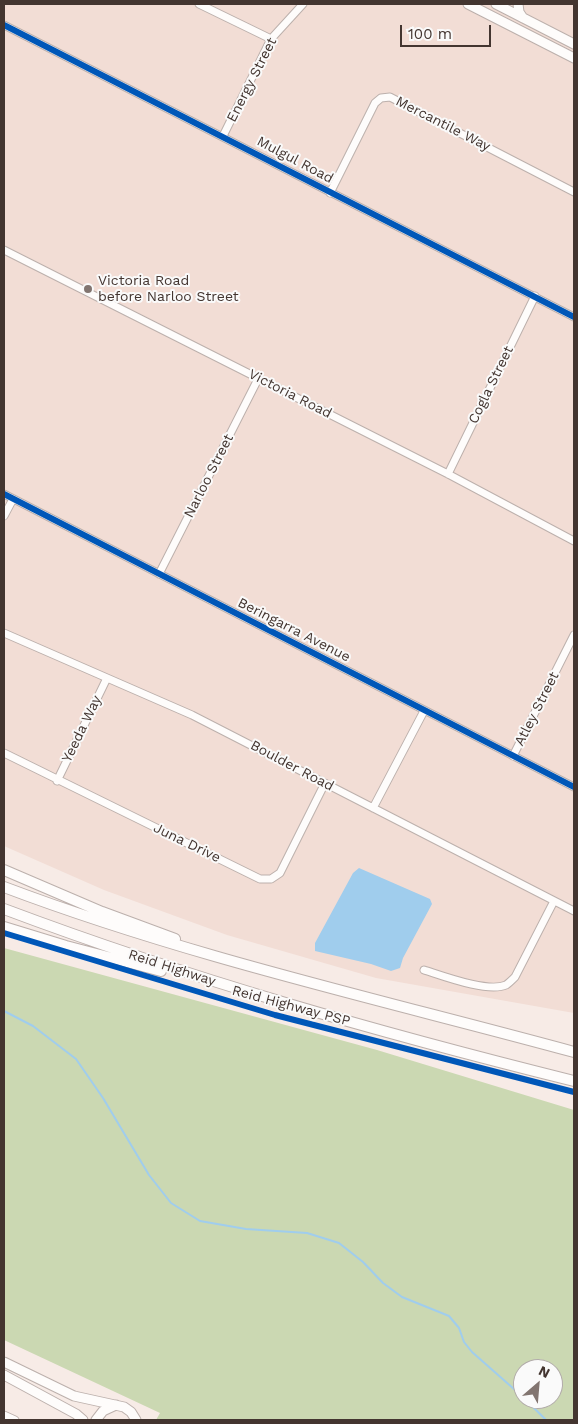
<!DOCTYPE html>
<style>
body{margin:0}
#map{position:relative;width:578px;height:1424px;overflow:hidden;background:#f7ebe6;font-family:"Work Sans",sans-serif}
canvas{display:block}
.frame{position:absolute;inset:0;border:5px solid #433530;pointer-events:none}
.north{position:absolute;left:513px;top:1359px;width:50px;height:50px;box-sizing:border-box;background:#fafafa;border:1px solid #b1aba9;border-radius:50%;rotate:27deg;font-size:14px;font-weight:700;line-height:20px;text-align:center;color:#433530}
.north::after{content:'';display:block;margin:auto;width:18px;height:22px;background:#827570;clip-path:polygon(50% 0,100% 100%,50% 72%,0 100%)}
.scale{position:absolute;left:400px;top:25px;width:91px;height:22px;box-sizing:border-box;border:2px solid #433530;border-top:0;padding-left:6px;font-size:15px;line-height:18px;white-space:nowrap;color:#433530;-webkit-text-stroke:4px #fafafa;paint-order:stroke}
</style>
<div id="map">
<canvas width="578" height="1424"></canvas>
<div class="frame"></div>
<div class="north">N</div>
<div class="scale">100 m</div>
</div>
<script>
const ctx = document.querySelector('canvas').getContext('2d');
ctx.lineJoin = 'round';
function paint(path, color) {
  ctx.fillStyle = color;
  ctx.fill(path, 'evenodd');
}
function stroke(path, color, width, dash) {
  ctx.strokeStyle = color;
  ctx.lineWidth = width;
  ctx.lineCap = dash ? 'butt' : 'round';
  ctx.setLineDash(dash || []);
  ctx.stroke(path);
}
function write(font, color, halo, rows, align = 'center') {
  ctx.font = font + ' "Work Sans",sans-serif';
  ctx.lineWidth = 4;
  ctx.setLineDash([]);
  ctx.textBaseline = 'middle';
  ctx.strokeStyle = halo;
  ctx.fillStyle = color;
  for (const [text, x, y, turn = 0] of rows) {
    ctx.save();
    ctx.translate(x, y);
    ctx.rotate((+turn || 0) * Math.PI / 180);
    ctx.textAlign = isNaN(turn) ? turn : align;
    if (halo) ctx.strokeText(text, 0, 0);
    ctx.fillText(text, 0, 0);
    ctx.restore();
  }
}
paint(new Path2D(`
 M4,4H574V1013L376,978L227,935L104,890L4,846Z`), '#f2ddd5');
paint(new Path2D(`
 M4,948L377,1050L574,1110V1420H156L160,1413L4,1340ZM523,1369H553V1399H523Z`), '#cbd8b2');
paint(new Path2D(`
 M359,868L430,899L432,904L403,958L400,968L391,971L371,964L315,951V943L353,873Z`), '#a0cded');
stroke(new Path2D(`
 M4,1011L33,1026L76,1059L103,1098L149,1175L171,1203L200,1221L246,1229L307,1233L339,1243L363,1262L383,1283L402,1297L449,1316L459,1328L464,1342L472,1352L523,1397
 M525,1399L546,1420`), '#a0cded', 2);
const minor = new Path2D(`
 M199,4L271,39
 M4,25L574,317
 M223,136L271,39L303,4
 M330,193L375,103L381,98L390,97L574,192
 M4,250L448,474L574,541
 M448,474L535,296
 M4,494L574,787
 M4,516L13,499
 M159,574L258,379
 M4,633L192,715L574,911
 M4,753L260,879H271L280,873L325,783
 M513,756L574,635
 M57,781L107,678
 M373,808L424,711
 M424,970C443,976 488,993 506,985C509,983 513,979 515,977L554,901
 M4,1415L15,1420`);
const major = new Path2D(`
 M468,4L574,58
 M496,4L574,44
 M518,4L519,12L523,18
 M4,1362L74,1396L124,1407L131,1412L136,1420
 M4,1375L76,1414L83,1420
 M96,1420L103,1411L116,1405`);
const highway = new Path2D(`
 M4,870L102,912L175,939
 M4,887C189,957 383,1000 574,1052
 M4,909C190,979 381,1033 574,1081
 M4,927L66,946L161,971`);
stroke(minor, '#bcb0ac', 9);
stroke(major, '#bcb0ac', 11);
stroke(highway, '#bcb0ac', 12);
stroke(minor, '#fefcfb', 7);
stroke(major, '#fefcfb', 9);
stroke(highway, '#fefcfb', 10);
stroke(new Path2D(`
 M4,25L574,317
 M4,494L574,787
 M4,933L275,1015L574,1092`), '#0057b8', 6);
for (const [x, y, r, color] of [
 [88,289,5,"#827570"]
]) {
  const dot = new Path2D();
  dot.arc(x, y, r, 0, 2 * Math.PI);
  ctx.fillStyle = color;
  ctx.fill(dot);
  stroke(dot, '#fafafa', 2);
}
write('14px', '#433530', '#fafafa', [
 ["Energy Street",252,80,-63],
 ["Mercantile Way",443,124,27],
 ["Mulgul Road",295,160,28],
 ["Cogla Street",491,385,-64],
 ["Victoria Road",290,394,27],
 ["Narloo Street",209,476,-63],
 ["Beringarra Avenue",294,630,27],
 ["Atley Street",537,709,-63],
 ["Yeeda Way",82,729,-64],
 ["Boulder Road",292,766,28],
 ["Juna Drive",187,843,26],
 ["Reid Highway",172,968,18],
 ["Reid Highway PSP",291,1006,15]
]);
write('14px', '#433530', '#fafafa', [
 ["Victoria Road",98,281],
 ["before Narloo Street",98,297]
], 'left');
</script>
